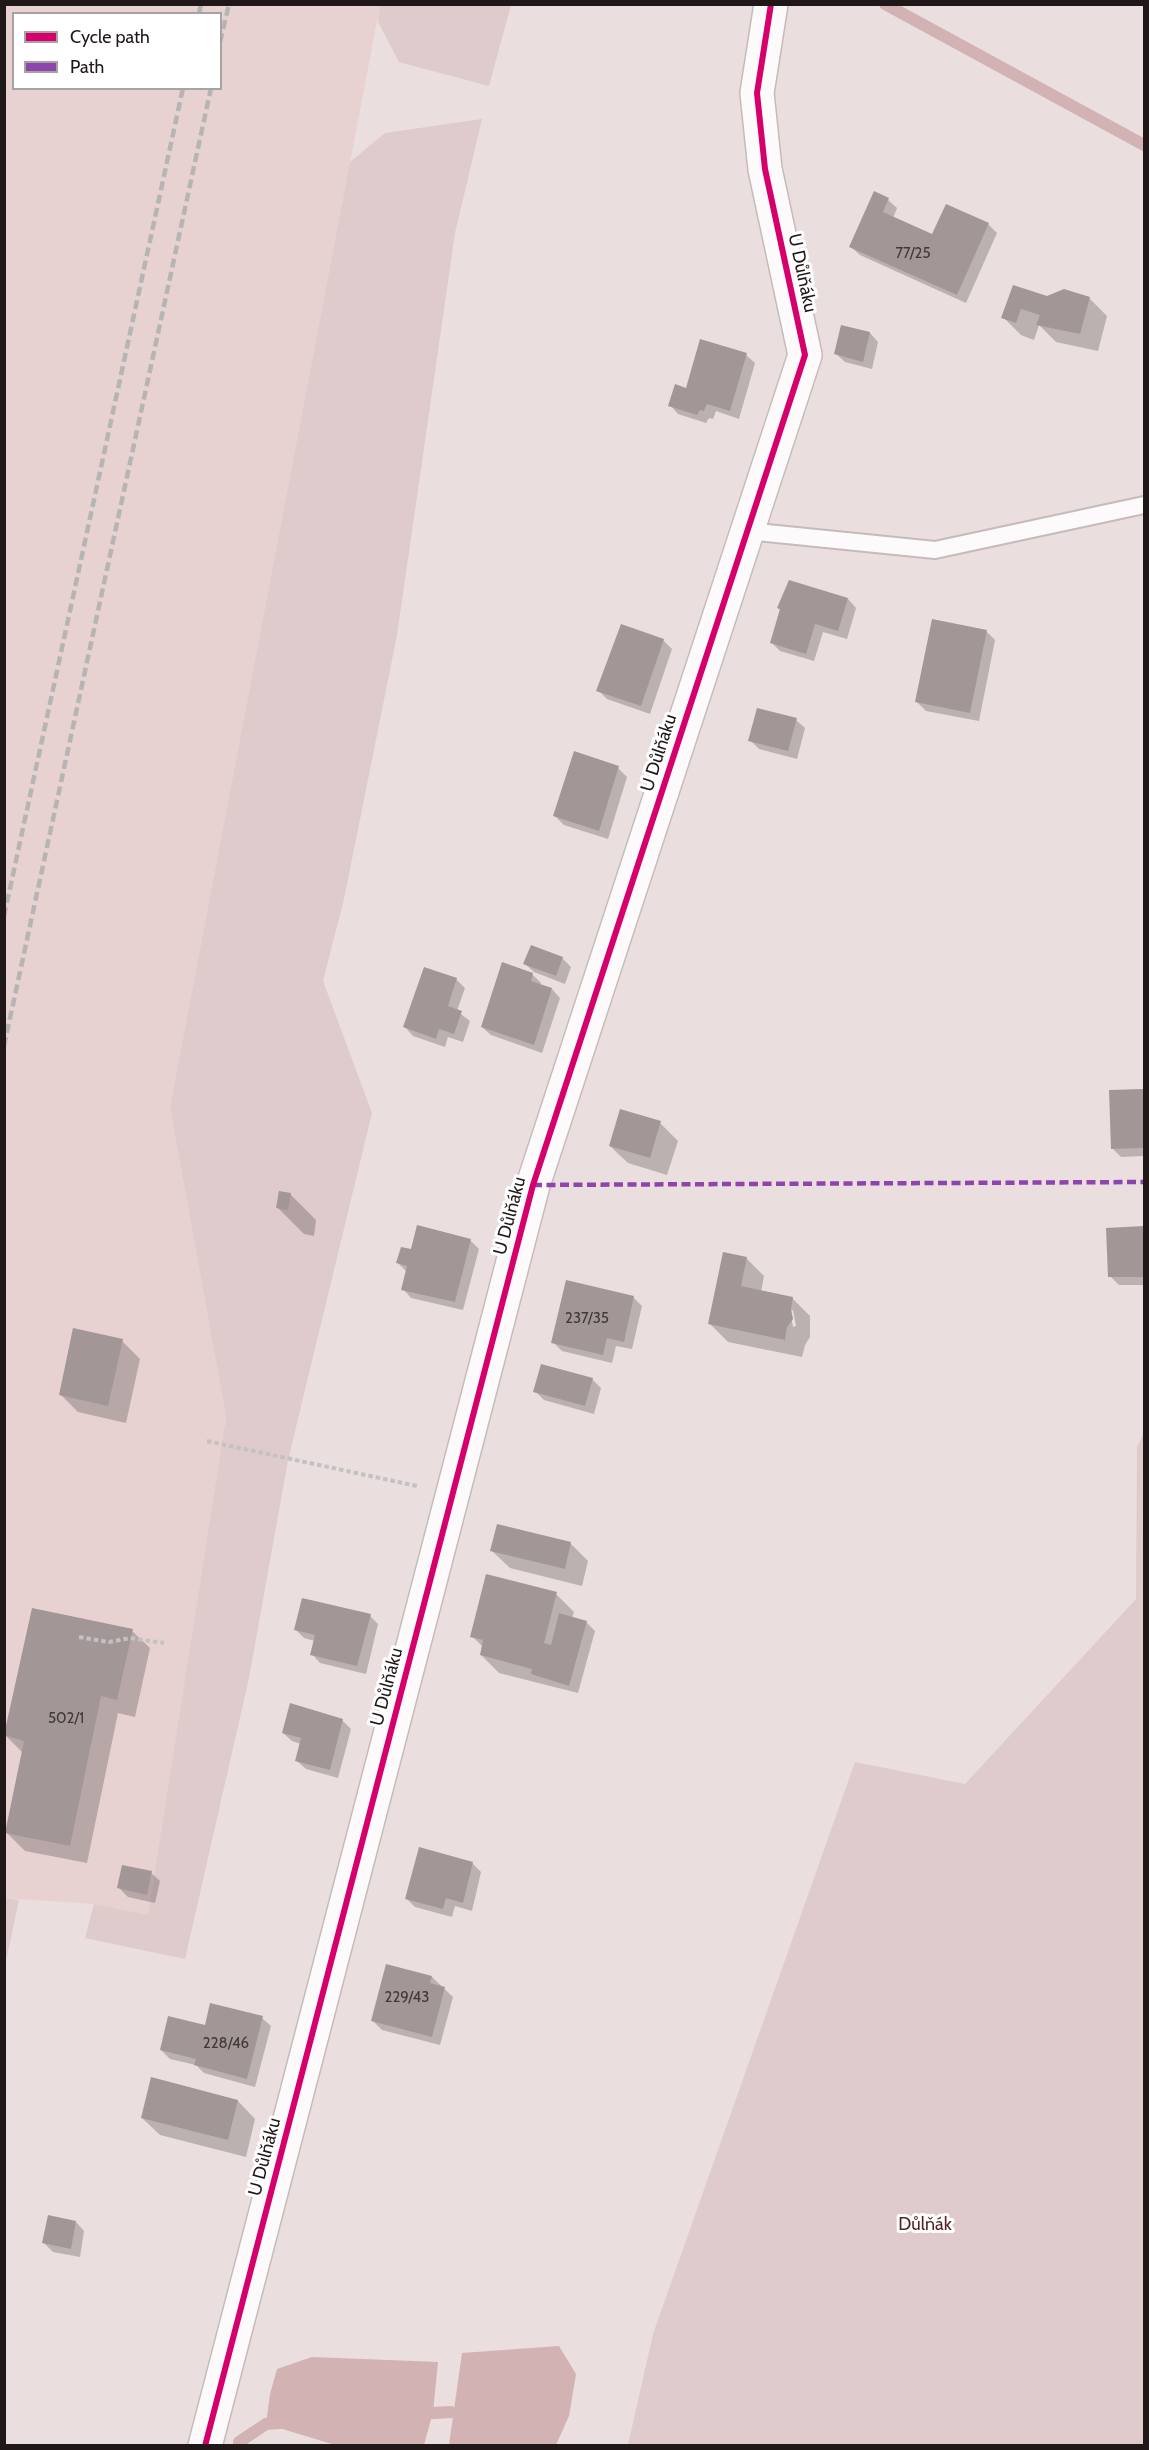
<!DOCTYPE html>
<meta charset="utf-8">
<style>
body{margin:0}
#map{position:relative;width:1149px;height:2450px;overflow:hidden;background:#eadede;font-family:Cabin,sans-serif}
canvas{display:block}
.frame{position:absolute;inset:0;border:6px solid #201818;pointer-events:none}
.legend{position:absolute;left:12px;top:12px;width:210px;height:78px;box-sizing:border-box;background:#fff;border:2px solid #a6a3a3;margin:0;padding:8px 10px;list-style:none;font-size:18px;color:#201818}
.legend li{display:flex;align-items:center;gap:12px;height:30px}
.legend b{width:30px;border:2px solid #a6a3a3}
</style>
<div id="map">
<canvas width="1149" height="2450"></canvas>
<div class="frame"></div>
<ul class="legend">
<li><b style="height:8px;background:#d6006c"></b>Cycle path</li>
<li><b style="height:8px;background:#8e44ad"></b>Path</li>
</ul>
</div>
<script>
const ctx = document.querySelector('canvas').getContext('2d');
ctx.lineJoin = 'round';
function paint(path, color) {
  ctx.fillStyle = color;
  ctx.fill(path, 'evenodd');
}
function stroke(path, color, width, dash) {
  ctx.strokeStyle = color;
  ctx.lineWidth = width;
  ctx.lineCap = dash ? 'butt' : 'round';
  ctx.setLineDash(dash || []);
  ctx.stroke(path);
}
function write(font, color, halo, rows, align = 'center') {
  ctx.font = font + ' Cabin,sans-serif';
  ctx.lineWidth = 6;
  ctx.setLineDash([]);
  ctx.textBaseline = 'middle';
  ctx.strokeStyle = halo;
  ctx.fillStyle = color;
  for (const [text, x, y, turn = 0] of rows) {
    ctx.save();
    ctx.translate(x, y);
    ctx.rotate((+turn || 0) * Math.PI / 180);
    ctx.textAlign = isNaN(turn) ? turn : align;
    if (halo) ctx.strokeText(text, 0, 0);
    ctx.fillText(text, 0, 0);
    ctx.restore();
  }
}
paint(new Path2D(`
 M5,5H380L170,1107L226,1417L148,1916L94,1904L5,1898ZM14,14H220V88H14Z`), '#e7d1d1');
paint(new Path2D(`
 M380,5H511L489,86L399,62L378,22Z
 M482,119L455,233L397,635L344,899L323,981L372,1113L288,1460L249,1678L185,1959L85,1938L94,1904L148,1915L226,1417L170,1107L350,162L385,133Z
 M1144,1433V2445H628L653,2334L855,1762L965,1784L1136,1599L1137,1447Z
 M5,1898L19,1900L5,1966L4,1898Z`), '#dfcbcb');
paint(new Path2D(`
 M559,2346L576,2374L569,2416L556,2445H449L462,2353Z
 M312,2357L438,2362L433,2412L424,2445H335L266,2424L270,2394L277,2369Z`), '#d3b2b3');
paint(new Path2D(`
 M888,200L897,208L893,218L933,236L988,224L997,233L966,303L860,255L851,247Z
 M1014,286L1047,298H1089L1107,316L1098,351L1056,342L1039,325L1034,340L1021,335L1003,317Z
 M843,327L870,333L878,342L872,369L845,362L836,354Z
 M746,355L755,363L739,419L716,411L713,419L709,418L706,423L678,414L670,405L687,390Z
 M790,582L848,599L856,608L847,639L823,632L814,661L780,651L771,642L781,611L778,608Z
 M986,631L995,640L979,721L926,711L917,702Z
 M663,640L672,649L650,714L607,699L598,690Z
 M796,720L805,728L797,759L759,749L750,740Z
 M618,768L627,777L608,839L564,825L555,816Z
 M562,958L571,967L565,984L534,972L525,964Z
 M532,974L541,983L540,986L552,989L560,998L542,1053L491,1035L482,1027Z
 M456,979L465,988L457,1011L470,1021L463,1042L448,1037L445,1047L413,1036L405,1027Z
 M1144,1090V1156L1121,1157L1112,1148Z
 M660,1123L678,1141L667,1175L628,1163L610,1146Z
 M290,1194L316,1220L314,1236L304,1234L278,1208Z
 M1144,1228V1285H1119L1110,1276L1108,1229Z
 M470,1240L479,1249L463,1310L411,1298L403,1289L407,1272L398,1263L412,1251Z
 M746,1258L764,1276L761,1292L792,1298L810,1316V1337L805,1345L802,1357L728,1342L710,1324ZM790,1310H793L796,1326L793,1327Z
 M633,1297L642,1306L632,1349L616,1346L612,1363L562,1351L553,1342Z
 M122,1341L140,1359L126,1423L78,1412L60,1394Z
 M592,1379L601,1388L594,1414L544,1400L535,1391Z
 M570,1543L588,1561L582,1586L510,1568L492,1551Z
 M556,1594L574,1612L572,1618L586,1622L595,1631L578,1693L499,1673L481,1655L483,1647L472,1636Z
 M33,1610L132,1631L150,1648L135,1717L118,1713L87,1863L25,1851L7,1833L23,1753L6,1736Z
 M370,1616L378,1624L366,1674L320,1663L312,1654L315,1641L304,1638L296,1630Z
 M342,1720L351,1729L338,1778L306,1769L297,1761L301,1744L292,1741L283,1733Z
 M420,1849L473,1864L481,1872L472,1911L455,1906L452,1917L415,1907L406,1898Z
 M151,1873L160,1881L155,1903L128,1897L119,1888Z
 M387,1966L432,1977L453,1997L440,2045L382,2030L373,2021Z
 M262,2018L271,2026L255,2087L204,2073L196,2065L170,2059L161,2050L206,2027Z
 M238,2101L255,2119L246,2157L160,2135L142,2118Z
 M76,2222L84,2231L80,2257L53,2252L44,2243Z`), '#0003');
stroke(new Path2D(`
 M885,4L1144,145
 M417,2414L451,2412
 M239,2446V2442L266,2424L280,2423`), '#d3b2b3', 12);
paint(new Path2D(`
 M874,191L889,198L883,212L932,234L946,204L989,223L957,295L849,247Z
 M1013,285L1047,296L1064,289L1090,297L1080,334L1036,325L1040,315L1021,309L1016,323L1001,318Z
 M841,325L870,332L863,362L834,354Z
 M700,339L747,353L730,411L707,404L704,411L700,410L697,415L668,406L675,384L686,388Z
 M789,580L848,598L838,631L815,624L806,654L770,643L780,609L777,608Z
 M932,619L987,630L970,713L915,702Z
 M621,624L664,639L641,706L596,691Z
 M757,708L797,718L788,751L748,741Z
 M574,751L619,766L599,831L553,816Z
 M531,945L563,957L556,976L523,964Z
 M502,962L533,973L531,981L552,988L534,1045L481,1027Z
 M424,967L457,978L448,1006L462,1011L454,1034L439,1029L436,1039L403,1027Z
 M1144,1089V1148L1111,1149L1109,1090Z
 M620,1109L661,1121L650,1158L609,1146Z
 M279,1191L291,1193L288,1210L276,1208Z
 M417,1225L471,1239L455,1302L401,1290L407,1266L396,1263L401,1247L411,1249Z
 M1144,1226V1277H1108L1106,1228Z
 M723,1252L747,1257L741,1286L793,1297L791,1309L793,1319L787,1327L785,1340L708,1324Z
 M566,1280L634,1296L624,1342L607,1338L603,1355L551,1343Z
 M73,1328L123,1339L108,1406L59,1395Z
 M541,1364L593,1378L585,1406L533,1392Z
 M497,1524L571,1542L565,1569L490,1551Z
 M486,1574L557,1592L544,1643L551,1645L559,1613L587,1621L569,1686L531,1674L532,1669L480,1655L483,1640L470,1637Z
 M302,1598L371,1614L357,1666L310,1655L315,1635L294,1630Z
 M32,1608L133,1629L117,1700L101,1696L70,1846L5,1833L24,1741L4,1735Z
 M290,1703L343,1719L330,1770L295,1761L301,1738L282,1733Z
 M419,1847L473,1862L463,1903L446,1898L443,1909L405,1899Z
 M122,1865L152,1871L147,1895L117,1888Z
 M386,1964L432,1976L430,1983L445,1987L432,2037L371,2021Z
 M210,2003L263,2016L247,2079L194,2065L196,2059L160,2050L168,2016L205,2025Z
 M151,2077L238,2100L228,2140L141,2118Z
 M48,2215L76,2221L71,2249L42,2243Z`), '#a39696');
const service = new Path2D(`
 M747,531L935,550L1144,505`);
const minor = new Path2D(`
 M205,2446L533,1185L805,355L765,169L757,93L771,4`);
stroke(service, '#c5bbbb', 20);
stroke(minor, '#c5bbbb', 36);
stroke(new Path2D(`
 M207,1441L417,1486
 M79,1637L109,1642L130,1638L164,1643`), '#c5c1c1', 4, [4.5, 3]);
stroke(service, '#fcfafa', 16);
stroke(minor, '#fcfafa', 33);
stroke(new Path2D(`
 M199,14L201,4
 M220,42L229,4
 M4,916L183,88
 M4,1046L211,88`), '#b7b4b4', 4.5, [9, 4.5]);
stroke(new Path2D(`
 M533,1185L1144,1182`), '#8e44ad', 4.5, [9, 4.5]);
stroke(new Path2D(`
 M205,2446L533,1185L805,355L765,169L757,93L771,4`), '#d6006c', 6);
write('15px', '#413838', null, [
 ["77/25",913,254],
 ["237/35",587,1319],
 ["502/1",66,1719],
 ["229/43",407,1998],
 ["228/46",226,2044]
]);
write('18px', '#201818', '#fff', [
 ["U Důlňáku",802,273,78],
 ["U Důlňáku",659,753,-72],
 ["U Důlňáku",510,1216,-75],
 ["U Důlňáku",387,1687,-75],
 ["U Důlňáku",265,2157,-75]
]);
write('18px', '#551f24', '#fff', [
 ["Důlňák",925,2225]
]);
</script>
